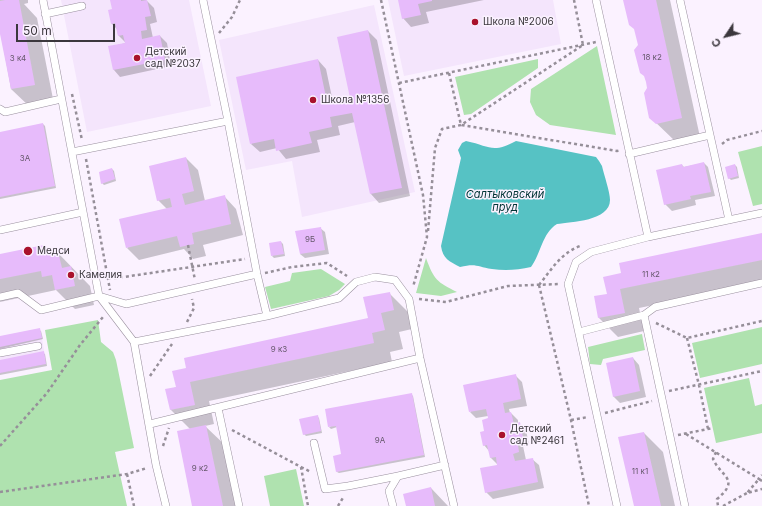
<!DOCTYPE html>
<meta charset="utf-8">
<style>
body{margin:0}
#map{position:relative;width:762px;height:506px;overflow:hidden;background:#fbf2ff;font-family:Inter,sans-serif}
canvas{display:block}
.north{position:absolute;left:706px;top:16px;width:40px;height:40px;-webkit-text-stroke:3px #fbf2ff;paint-order:stroke;rotate:235deg;font-size:11px;font-weight:700;line-height:16px;text-align:center;color:#3b373d}
.north::after{content:'';display:block;margin:auto;width:14px;height:18px;background:#3b373d;clip-path:polygon(50% 0,100% 100%,50% 72%,0 100%)}
.scale{position:absolute;left:16px;top:24px;width:99px;height:18px;box-sizing:border-box;border:2px solid #3b373d;border-top:0;padding-left:5px;font-size:12px;line-height:14px;white-space:nowrap;color:#3b373d;-webkit-text-stroke:3px #fbf2ff;paint-order:stroke}
</style>
<div id="map">
<canvas width="762" height="506"></canvas>
<div class="north">С</div>
<div class="scale">50 m</div>
</div>
<script>
const ctx = document.querySelector('canvas').getContext('2d');
ctx.lineJoin = 'round';
function paint(path, color) {
  ctx.fillStyle = color;
  ctx.fill(path, 'evenodd');
}
function stroke(path, color, width, dash) {
  ctx.strokeStyle = color;
  ctx.lineWidth = width;
  ctx.lineCap = dash ? 'butt' : 'round';
  ctx.setLineDash(dash || []);
  ctx.stroke(path);
}
function write(font, color, halo, rows, align = 'center') {
  ctx.font = font + ' Inter,sans-serif';
  ctx.lineWidth = 3;
  ctx.setLineDash([]);
  ctx.textBaseline = 'middle';
  ctx.strokeStyle = halo;
  ctx.fillStyle = color;
  for (const [text, x, y, turn = 0] of rows) {
    ctx.save();
    ctx.translate(x, y);
    ctx.rotate((+turn || 0) * Math.PI / 180);
    ctx.textAlign = isNaN(turn) ? turn : align;
    if (halo) ctx.strokeText(text, 0, 0);
    ctx.fillText(text, 0, 0);
    ctx.restore();
  }
}
paint(new Path2D(`
 M61,0H189L211,106L87,132Z
 M388,0H553L561,44L404,76Z
 M374,5L415,192L302,217L292,161L246,170L219,40Z
 M0,336L42,338L46,364L0,373Z`), '#f4e5fc');
paint(new Path2D(`
 M597,46L616,135L550,125L536,115L530,102L531,89Z
 M538,59V68L471,114L464,115L455,77Z
 M762,146V204L753,206L738,152Z
 M426,258C434,280 437,282 457,292L441,296L416,293Z
 M321,269L345,284L339,290L329,296L271,309L265,287L290,281L292,273Z
 M98,320L101,342L113,352L116,360L134,448L115,452L127,506H0V380L52,370L45,330Z
 M762,327V364L700,378L692,343Z
 M642,334L645,350L603,359L601,365L590,364L588,347Z
 M749,378L755,406L762,404V433L716,443L704,388Z
 M296,469L304,506H270L264,476Z`), '#afe2af');
paint(new Path2D(`
 M466,141C490,146 492,154 516,141L596,157L599,161L602,166C604,175 610,192 610,200C610,221 571,222 557,224C542,233 541,254 531,267C518,270 505,271 492,269C477,267 477,263 460,267C449,261 443,259 441,246L461,158L458,150L462,143Z`), '#56c2c4');
paint(new Path2D(`
 M0,0H28V3L24,4L37,18L54,104L31,108L11,89L0,28Z
 M111,0H146L154,8L157,22L150,24L153,38L160,36L167,43L171,66L120,77L114,70L109,47L126,43L118,35L117,29L111,23L113,10Z
 M399,0H484L426,12L429,23L411,27L403,18Z
 M625,0H670L700,137L676,142L650,117L648,88L636,31Z
 M368,31L377,40L410,196L379,203L371,194L355,122L338,126L340,135L317,140L320,152L286,159L277,148L260,152L251,144L318,60L326,69L333,102L351,98Z
 M43,124L45,126L56,188L0,199V133Z
 M186,158L198,170L205,201L224,196L236,209L243,235L203,245L206,256L193,259L184,249L139,260L127,248L167,209L158,200Z
 M704,163L708,167L715,196L695,200L696,205L672,211L665,204L682,165L684,167Z
 M735,165L737,167L739,178L731,180L729,178Z
 M112,169L114,171L116,181L104,185L102,183Z
 M320,228L325,232L329,254L305,258L300,254Z
 M762,234V283L639,308L644,331L618,337L599,318L608,294L622,274Z
 M281,242L283,244L285,256L274,258L272,256Z
 M44,246L53,255L58,253L90,286L94,305L75,309L56,290L0,302V255Z
 M389,293L408,312L412,329L399,332L403,349L390,352L392,362L209,401L214,424L205,426L225,445L238,506H193L190,429L171,410L167,390L177,387L174,372L369,319Z
 M39,330L41,331L43,339L0,349V337Z
 M43,353L45,354L47,366L0,375V361Z
 M633,358L639,365L646,397L620,403L613,396Z
 M515,375L522,382L527,406L509,409L510,413H511L518,420V424L526,430L529,445L523,446L526,460L532,459L539,465L544,488L493,499L486,492L499,466L491,458L489,451L484,445L489,419L488,416L476,418L470,412Z
 M411,394L413,396L425,457L339,473L337,472L343,455L337,427L331,429L329,427Z
 M317,416L319,418L322,433L306,436L304,434Z
 M644,433L663,452L675,506H635Z
 M431,488L448,506H407Z`), '#0003');
paint(new Path2D(`
 M5,0H19L35,85L11,89L0,34V1Z
 M110,0H141V1L147,0L151,16L145,17L147,30L141,31L142,39L160,35L165,60L113,70L108,46L125,43L123,35L118,36L115,23L111,24L108,10L112,9Z
 M398,0H432V1L418,4L421,15L402,19Z
 M623,0H656L682,118L656,124L649,118L644,93L647,88L646,82L644,76L640,73L634,50L638,45L634,29L629,25Z
 M368,30L402,188L370,194L352,113L330,117L332,127L309,132L312,143L276,151L274,139L250,144L236,77L318,59L327,102L350,98L337,37Z
 M43,123L55,186L0,197V132Z
 M186,157L194,191L182,194L185,205L225,195L231,224L192,233L194,244L180,247L177,236L126,248L119,219L172,207L170,198L157,201L149,166Z
 M704,162L711,192L690,196L691,199L664,205L656,170L682,164L683,167Z
 M735,164L738,176L728,179L725,167Z
 M112,168L115,179L101,184L99,172Z
 M321,227L325,250L300,254L295,231Z
 M762,233V260L620,289L625,313L598,318L594,296L607,294L603,277L621,273L619,263Z
 M281,241L284,254L271,256L269,243Z
 M44,245L46,255L58,252L62,268L71,266L75,286L55,290L52,275L42,277L41,271L0,279V254Z
 M390,292L394,310L381,313L385,330L372,333L374,343L190,382L195,405L170,410L165,389L176,387L172,371L186,368L184,358L368,318L363,297Z
 M40,328L42,338L0,347V336Z
 M44,351L46,364L0,373V360Z
 M633,357L640,391L613,397L606,363Z
 M516,374L521,399L503,403L505,413L511,412L514,424L520,422L523,438L517,439L519,452L513,454L515,461L533,458L538,482L485,493L480,468L497,465L496,457L490,458L487,445L483,446L480,432L484,431L482,420L488,418L486,409L469,412L463,385Z
 M412,393L424,455L336,472L333,456L341,454L336,426L328,427L325,409Z
 M318,415L321,431L303,435L299,419Z
 M206,425L223,506H192L177,431Z
 M644,432L661,506H634L618,437Z
 M431,487L435,506H406L403,494Z`), '#e7bbfb');
const lane = new Path2D(`
 M43,0L99,296L134,342L156,465L166,506
 M596,0L648,237
 M680,0L729,220
 M45,14L82,6
 M0,109L5,112L61,99
 M72,152L228,121
 M629,154L710,135
 M0,230L83,212
 M0,297L18,293L41,310L99,296L126,304L257,274
 M644,315L685,506
 M267,316L339,298L356,282L375,277L395,280L409,299L420,358L454,506
 M579,332L644,315L655,307L762,283
 M134,342L267,316L257,274L228,121L203,0
 M0,353L38,346
 M218,408L239,506
 M150,424L420,358
 M314,443L325,489L348,486L398,476
 M393,506L389,491L398,476L445,465
 M617,506L568,284L576,262L591,252L648,237L762,213`);
stroke(lane, '#9a909f', 8);
stroke(new Path2D(`
 M381,0L423,195L427,237L413,287
 M219,33L232,17L240,0
 M449,73L461,125L617,151L621,150
 M399,83L596,42
 M72,94L82,140
 M722,144L727,140L762,131
 M86,159L110,290
 M428,231L435,148L442,129L461,125L583,45L574,0
 M188,245L195,280
 M265,273L292,267L327,263L347,276
 M108,278H117L245,259
 M539,285L571,420L589,506
 M539,285C551,270 561,253 580,246
 M419,299L446,302L508,286L559,284
 M187,322L194,308L192,299
 M656,323L687,338L762,321
 M687,338L699,385L708,429
 M150,376L172,344
 M669,391L762,371
 M605,413L652,401
 M571,420L588,417
 M232,430L301,467L308,506
 M686,434L759,479L762,475
 M678,435L713,428
 M0,446L47,393L80,345L103,317
 M163,446L169,428
 M716,452L713,459C721,477 741,479 717,499L718,506
 M301,467L311,472
 M127,474L134,506
 M762,481L759,479L747,493L762,489
 M0,492L127,474L147,468
 M338,506L344,496
 M723,506L747,493`), '#968f99', 2.5, [3, 3]);
stroke(lane, '#fff', 7);
for (const [x, y, r, color] of [
 [475,22,4,"#a9122c"],
 [137,58,4,"#a9122c"],
 [313,100,4,"#a9122c"],
 [28,251,5,"#a9122c"],
 [71,275,4,"#a9122c"],
 [502,435,4,"#a9122c"]
]) {
  const dot = new Path2D();
  dot.arc(x, y, r, 0, 2 * Math.PI);
  ctx.fillStyle = color;
  ctx.fill(dot);
  stroke(dot, '#fbf2ff', 1.5);
}
write('8px', '#66586c', null, [
 ["18 к2",652,58],
 ["3 к4",18,59],
 ["3А",25,159],
 ["9Б",310,240],
 ["11 к2",651,275],
 ["9 к3",279,350],
 ["9А",380,441],
 ["9 к2",200,469],
 ["11 к1",640,472]
]);
write('10px', '#3b373d', '#fbf2ff', [
 ["Школа №2006",483,22],
 ["Детский",145,52],
 ["сад №2037",145,64],
 ["Школа №1356",321,100],
 ["Медси",37,251],
 ["Камелия",79,275],
 ["Детский",510,429],
 ["сад №2461",510,441]
], 'left');
write('italic 11px', '#003435', '#fbf2ff', [
 ["Салтыковский",505,195],
 ["пруд",505,208]
]);
</script>
